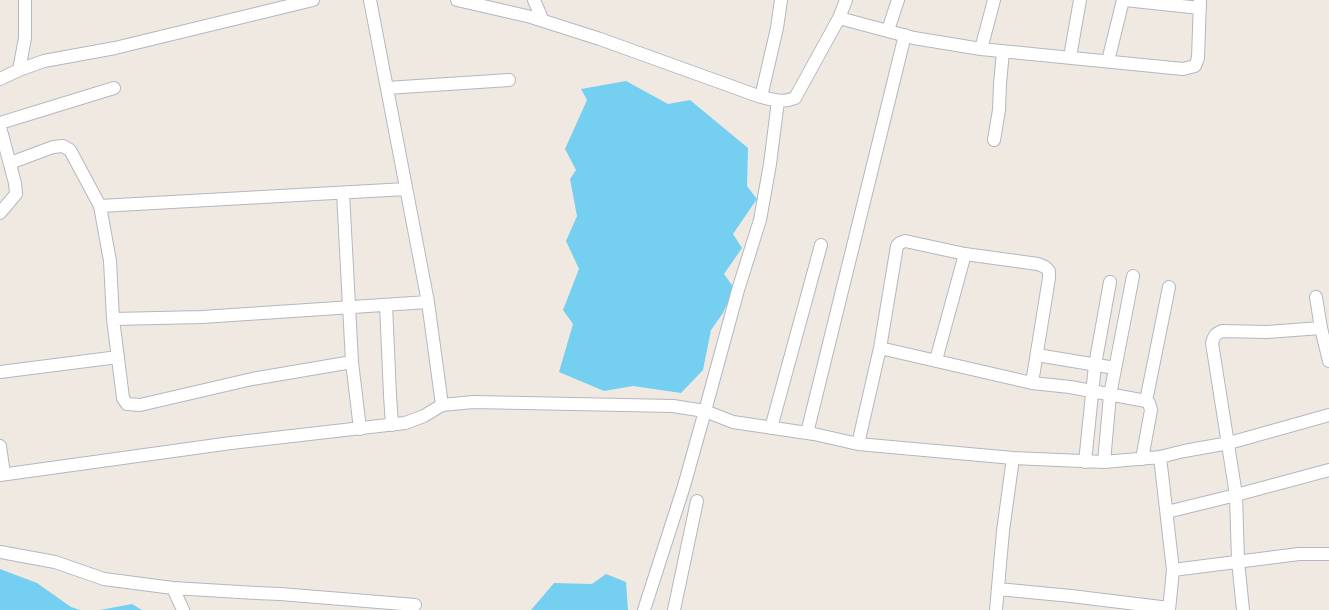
<!DOCTYPE html>
<style>
body{margin:0}
canvas{display:block;background:#efe9e1}
</style>
<canvas width="1329" height="610"></canvas>
<script>
const ctx = document.querySelector('canvas').getContext('2d');
ctx.lineJoin = 'round';
function paint(path, color) {
  ctx.fillStyle = color;
  ctx.fill(path, 'evenodd');
}
function stroke(path, color, width, dash) {
  ctx.strokeStyle = color;
  ctx.lineWidth = width;
  ctx.lineCap = dash ? 'butt' : 'round';
  ctx.setLineDash(dash || []);
  ctx.stroke(path);
}
paint(new Path2D(`
 M626,81L668,104L690,100L748,148L747,186L757,199L733,234L742,248L724,274L734,288L723,313L711,330L703,370L681,393L633,386L604,391L559,372L573,324L563,310L579,269L566,241L577,216L570,179L576,170L565,149L587,100L581,89Z
 M0,569L37,583L71,607L80,610H0Z
 M606,574L626,582L628,610H531L554,583L592,584Z
 M132,604L142,610H100Z`), '#75cff0');
const street = new Path2D(`
 M370,0L428,302L442,405
 M457,0L531,17L600,39L761,97C774,100 783,103 795,98L839,18L846,0
 M534,0L543,21
 M1125,0L1200,8
 M839,18L914,38L981,49L1183,69L1195,66L1198,58L1200,0
 M888,30L898,0
 M981,49L994,0
 M1070,57L1080,0
 M1108,61L1123,0
 M19,70L25,38V0
 M0,79L19,70L44,61L115,48L313,0
 M387,88L509,80
 M761,97L777,28L781,0
 M0,123L114,88
 M0,127L15,183L16,194L0,213
 M994,140L999,110L1000,84L1003,51
 M10,163L53,147L63,146L70,150L100,206L110,261L113,319L123,398L127,404L140,405L252,379L352,362
 M343,193L352,362L360,429
 M100,206L406,189
 M1316,297L1321,328L1329,361
 M386,305L390,395L392,425
 M113,319L202,317L428,302
 M880,348L1032,383L1070,387L1146,401L1149,403L1151,410L1142,459
 M1037,355L1115,368
 M936,360L965,254
 M0,372L118,357
 M1146,401L1169,287
 M771,428L821,245
 M807,433L905,35
 M858,444L880,348L897,246L900,243L905,241L965,254L1038,264L1045,267L1049,271V278L1032,383
 M0,446L4,474
 M1160,457L1173,570L1169,610
 M1085,462L1095,365L1110,282
 M1104,462L1110,395L1133,276
 M0,475L231,443L405,423L424,416L442,405L473,402L673,406L705,411L733,422L814,434L858,444L1013,458L1104,462L1160,457L1184,451L1229,443L1329,415
 M1167,512L1236,495L1329,470
 M0,552L55,562L104,579L173,588L256,593L280,594L415,605
 M1173,570L1299,554H1329
 M173,588L183,610
 M998,589L1071,596L1169,608
 M644,610L684,486L705,411L738,290L760,220L770,164L778,101
 M674,610L697,501
 M996,610L1003,531L1013,458
 M1243,610L1238,561L1236,495L1212,343C1214,336 1215,334 1222,331L1267,332L1321,328`);
stroke(street, '#b4b7c1', 14);
stroke(street, '#fff', 12);
</script>
